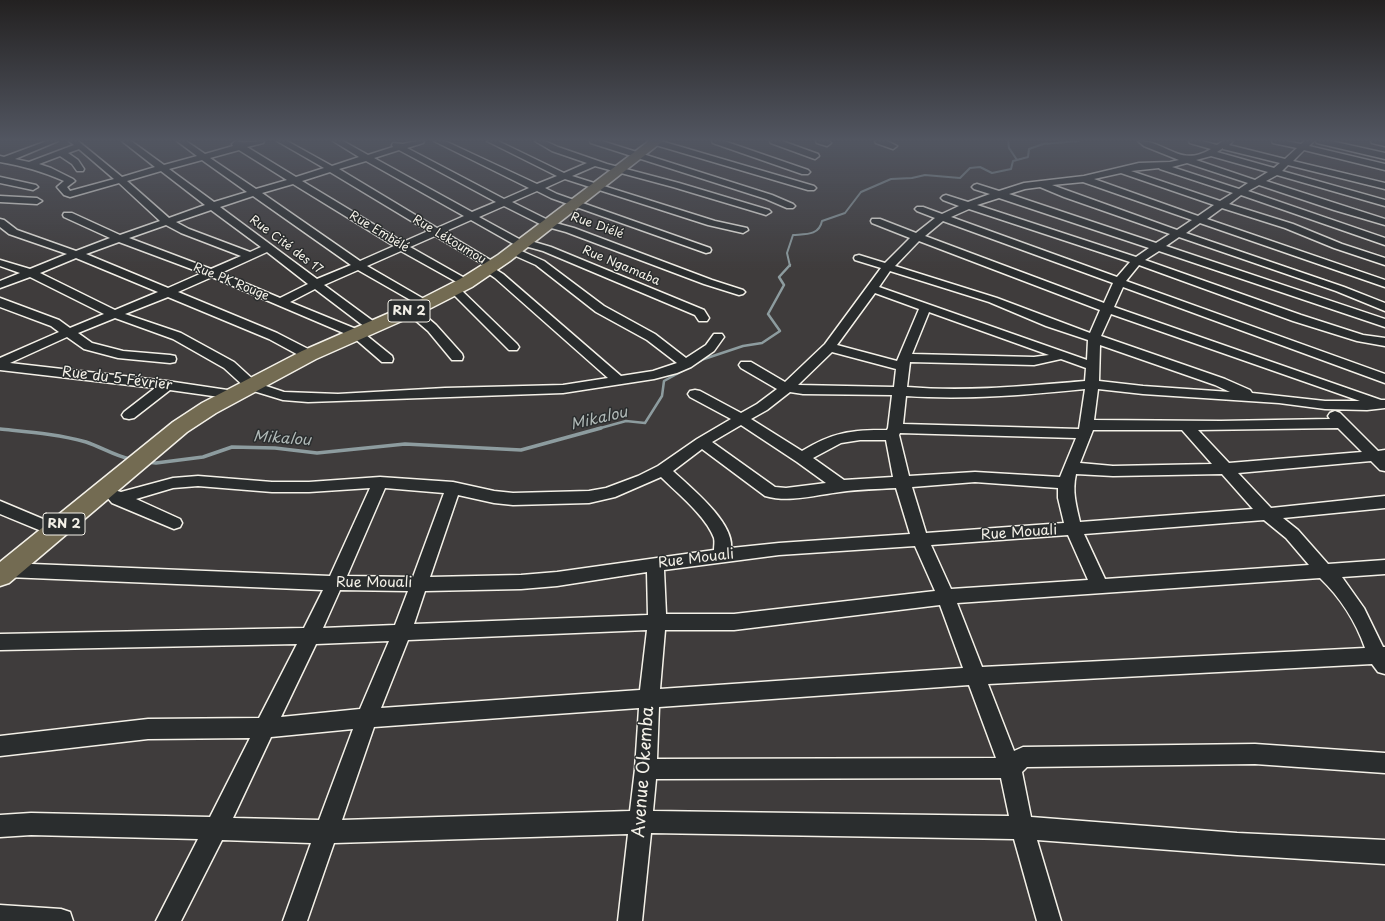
<!DOCTYPE html>
<meta charset="utf-8">
<style>
body{margin:0}
canvas{display:block;background:#3f3c3c}
</style>
<canvas width="1385" height="921"></canvas>
<script>
const ctx = document.querySelector('canvas').getContext('2d');
ctx.lineJoin = 'round';
function stroke(path, color, width, dash) {
  ctx.strokeStyle = color;
  ctx.lineWidth = width;
  ctx.lineCap = dash ? 'butt' : 'round';
  ctx.setLineDash(dash || []);
  ctx.stroke(path);
}
function paint(path, color) {
  ctx.fillStyle = color;
  ctx.fill(path, 'evenodd');
}
function write(font, color, halo, rows, align = 'center') {
  ctx.font = font + ' "Playpen Sans",sans-serif';
  ctx.lineWidth = 3;
  ctx.setLineDash([]);
  ctx.textBaseline = 'middle';
  ctx.strokeStyle = halo;
  ctx.fillStyle = color;
  for (const [text, x, y, turn = 0] of rows) {
    ctx.save();
    ctx.translate(x, y);
    ctx.rotate((+turn || 0) * Math.PI / 180);
    ctx.textAlign = isNaN(turn) ? turn : align;
    if (halo) ctx.strokeText(text, 0, 0);
    ctx.fillText(text, 0, 0);
    ctx.restore();
  }
}
stroke(new Path2D(`
 M1008,141L1009,148L1017,160
 M790,266L787,253L793,235C805,234 819,236 822,221L845,213L861,192L891,179L912,178L925,175L960,178L970,168L980,167L992,173L1011,169L1013,161L1028,157L1029,149L1043,144L1079,141`), '#8d9c9f', 2);
stroke(new Path2D(`
 M597,429L626,421L645,423L662,396L664,381L704,359L743,346L762,343L780,331L768,314L784,285L779,277L790,265`), '#8d9c9f', 2.5);
stroke(new Path2D(`
 M0,429C29,432 58,434 86,442C101,447 115,456 130,459
 M147,462L156,463L203,457L232,447L275,448L317,453L405,444L521,450L601,428`), '#8d9c9f', 3.5);
const minor = new Path2D(`
 M47,141H58L15,159L29,162L74,145L69,141H78L122,177L155,167L122,141H131L164,165L197,156L177,141H186L205,154L233,146L232,144L236,141C245,144 255,141 264,141L263,143L247,147L296,177L324,168L277,141H287L332,166L359,157L333,141H343L368,155L393,147L392,145L393,143C397,143 400,144 403,144C411,142 416,141 424,141L423,143L407,148L504,199L529,188L434,141H445L537,184L557,176L487,141H498L564,173L587,163L552,151L535,141H545L558,147L607,164L679,183L769,210L771,212L766,215L763,214L673,187L595,166L572,176L715,221L747,228L748,230L743,233L708,225L565,179L545,188L557,194L710,248L711,250L710,252L706,253L551,198L537,191L512,202L552,222L574,228L712,280L743,290L745,292L743,294L739,295L704,284L566,232L544,226L504,206L479,217L521,240L524,239L551,247L704,310L709,318L707,321H699L695,315L543,251L525,246H517L471,220L444,232L497,264L498,266L495,269L503,274L621,376L653,371L677,363L647,340L596,312L536,265L509,253L508,251L509,249H517L544,261L604,306L655,334L686,358L706,345L714,334H722L724,337L714,351L691,367L677,373L654,379L563,393L308,402L283,400L247,389L224,368L173,339L115,318L78,333L92,343L123,351L170,355L175,356L176,359L175,362L170,363L118,358L84,349L67,337L10,363L167,381L234,391L239,392L241,395L239,398L234,399L170,390L134,418L129,419L124,418L122,415L124,412L155,388L0,370V358L59,332L51,326L0,307V298L59,320L70,328L104,314L30,277L0,288V281L20,273L0,266V260L30,269L67,254L9,234L0,227V219L4,220L17,230L76,251L110,238L64,217L63,215L64,213H72L120,235L160,221L119,183L70,197L64,195L57,187L64,181C42,171 23,166 0,162V156L4,157ZM79,149L114,179L70,191L67,187L75,181L73,179L51,168L39,164L60,156L72,164L77,171H83L84,169L78,160L68,153ZM239,150L287,180L256,189L210,158ZM399,150L496,202L472,212L374,158ZM202,160L247,192L214,202L169,169ZM366,161L464,216L437,228L339,169ZM161,171L205,205L169,218L127,181ZM330,172L428,231L403,242L302,181ZM293,184L394,246L360,261L262,193ZM253,196L351,265L317,279L220,207ZM211,210L261,247L250,252L189,229L176,222ZM166,225L181,233L241,256L211,269L129,238ZM435,236L486,266L482,269L495,278L608,378L563,385L445,388L338,394L284,392L257,383L234,362L181,333L125,314L168,297L269,339L304,358H314L315,355L314,352L277,333L178,292L212,277L353,337L382,362H392L393,359L392,356L361,331L290,302L315,289L369,330H377L379,327L377,324L324,285L358,270L421,306H429L431,304L429,302L367,266L401,251L462,285H470L472,283L470,281L410,247ZM119,242L202,273L168,288L86,254ZM267,252L308,284L280,298L221,273ZM76,258L158,292L115,310L40,273Z
 M590,141H602L772,195L793,204L795,206L793,208H787L766,199L591,143Z
 M648,141H661L814,186L816,188L814,190H808L649,143Z
 M712,141H724L808,170L810,172L808,174H802L713,143Z
 M770,141H782L818,154L819,156L815,159L812,158L771,143Z
 M816,141H829L831,143L827,146L817,143Z
 M875,141H887L897,146L893,149L876,143Z
 M1138,141C1168,141 1179,168 1211,149L1190,143L1189,141H1202L1217,145L1223,141H1233L1229,145L1285,159L1297,148L1273,143L1272,141H1286L1301,144L1305,141H1314L1309,146L1385,164V170L1304,150L1293,161L1385,183V189L1288,165L1282,171L1385,200V206L1277,175L1266,181L1385,219V225L1334,210L1259,185L1248,191L1385,238V245L1241,195L1229,204L1293,224L1342,244L1385,258V265L1334,248L1285,228L1222,208L1207,219L1385,280V287L1200,223L1186,233L1344,287L1385,303V311L1336,291L1179,237L1166,246L1385,319V327L1159,251L1145,260L1301,315L1363,335L1385,338V346L1357,341L1293,321L1139,265L1126,281L1385,374V383L1123,287L1114,307L1381,400H1385V408L1367,410L1325,409L1279,403L1143,394L1098,389L1094,420L1221,421L1330,419L1328,416L1330,413L1335,411L1340,413L1378,451L1385,450V471L1380,470L1371,461L1238,473L1271,508L1385,496V508L1283,518L1298,530L1328,564L1385,560V574L1342,577L1364,608L1383,647H1385V674L1378,672L1372,664L988,684L1014,751L1023,747L1255,744L1385,753V773L1255,764L1027,767L1022,772L1031,817L1237,833L1385,840V864L1237,855L1037,840L1061,921H1037L1014,839L651,833L642,921H618L628,834L334,843L307,921H283L311,843L222,840L181,921H156L198,839L31,835L0,837V815L31,813L210,817L250,738L148,739L0,756V736L148,719L259,718L297,644L0,650V634L304,628L323,590L7,577L1,575V565L7,563L330,576L370,488L309,492H272L198,486L173,488L136,499L180,519L182,523L180,527L174,529L112,503L106,496L108,492L114,490L121,492L173,478L198,476L272,482H309L380,477L453,482L494,491L513,493L589,491L606,488L638,476L658,466L697,439L731,419L690,397L688,394L690,391L695,390L700,391L741,413L757,404L777,389L741,368L739,365L741,362H751L785,382L825,344L881,268L855,260L854,258L855,256L859,255L885,263L910,238L872,223L871,221L872,219H880L916,233L935,218L917,211L915,209L917,207H923L942,214L959,206L943,200L941,198L943,196L946,195L968,202L990,194L974,189L972,187L974,185L977,184L999,191L1024,183L1084,176L1139,163L1170,162L1179,160L1144,146ZM1223,148V149L1280,163L1274,168L1217,152ZM1211,156L1268,172L1255,180L1196,160ZM1187,163L1248,183L1239,189L1172,167ZM1159,168L1160,169L1233,193L1220,201L1131,171ZM1121,173L1214,205L1198,216L1094,179ZM1083,182L1192,220L1177,230L1052,185ZM1040,187L1064,197L1170,234L1156,243L1009,194L1025,189ZM999,198L1149,248L1136,257L977,205ZM969,209L1130,262L1117,277L951,217ZM943,221L1113,283L1104,303L925,236ZM919,241L1100,310L1090,333L997,298L895,266ZM890,271L989,302L1046,326L1088,340L1087,360L879,287ZM875,293L919,309L897,361L837,345ZM929,312L1049,355L1034,357L912,354ZM1111,314L1360,401H1325L1252,393L1250,390L1225,379L1101,336ZM1100,345L1215,385L1230,392L1143,386L1099,381ZM832,352L896,369L894,387L798,385ZM1061,359L1086,368L1085,381C1026,386 967,392 907,387L910,362L1034,365ZM1085,389L1079,429L903,424L906,396C966,400 1025,395 1085,389ZM790,392L803,394L892,395L888,428L887,430C851,430 833,432 802,451L751,419L767,410ZM741,425L797,462L826,483L786,488L775,487L712,442ZM1338,428L1362,452L1229,463L1198,430ZM1093,430H1182L1212,464L1113,466L1080,463ZM900,433L1076,438L1060,477L975,472L909,476L899,435ZM860,440H886L893,477L844,480L813,458L841,443ZM702,449L765,496C790,503 815,495 840,492C859,489 878,489 896,488L910,534L779,543L731,548C734,522 690,487 673,471ZM1076,474L1113,476L1222,474L1253,509L1080,522C1076,505 1072,491 1076,474ZM661,477C677,493 706,516 714,538C715,542 714,546 714,550L557,572L521,575L430,577L458,495L494,503L513,505L589,503L615,497ZM975,482L1058,488V498L1064,523L926,533L912,487ZM385,488L444,493L413,577L347,576ZM1264,520L1286,538L1309,565L1105,579L1084,534ZM1068,535L1088,580L951,589L931,545ZM915,546L935,591L734,614H666L664,570L779,555ZM647,572L648,615L414,624L425,591L521,589L557,586ZM1320,578C1340,597 1356,622 1365,648L982,667L957,603ZM340,590L408,591L395,625L323,628ZM940,605L963,668L660,689L665,630H734ZM647,630L640,690L381,708L408,640ZM389,641L360,709L281,717L316,644ZM969,685L996,758L657,759L659,707ZM639,708L635,769L630,811L342,820L374,727ZM353,729L319,820L233,818L271,737ZM1001,778L1009,816L653,811L656,779Z
 M1316,141H1331L1385,153V159L1317,143Z
 M1371,141H1385V146L1372,143Z
 M0,177L36,185L38,187L33,190L0,183Z
 M0,196L37,198L42,201L37,204L0,202Z
 M454,286L458,287L517,344L519,347L517,350H509L448,289L450,287Z
 M411,306L415,307L436,325L462,354L463,357L462,360H452L428,331L407,313L405,310L407,307Z
 M0,501L62,527L64,531L62,535L56,537L0,514Z
 M0,905L61,909L70,912L73,921H0Z`);
const highway = new Path2D(`
 M649,141H663L510,261L472,287L431,308L316,359L216,413L187,432L9,583L0,586V562L173,422L202,403L302,351L419,300L460,279L498,255Z`);
stroke(minor, '#f4f1e8', 3);
stroke(highway, '#f4f1e8', 3);
paint(minor, '#2a2d2e');
paint(highway, '#736b52');
const sky = ctx.createLinearGradient(0, 0, 0, 270);
sky.addColorStop(0, '#232121');
sky.addColorStop(0.52, '#525661');
sky.addColorStop(1, '#52566100');
ctx.fillStyle = sky;
ctx.fillRect(0, 0, 1385, 270);
write('12px', '#f4f1e8', '#2a2d2e', [
 ["Rue Diélé",597,226,20],
 ["Rue Embélé",379,232,31],
 ["Rue Lékoumou",449,240,31],
 ["Rue Cité des 17",286,245,37],
 ["Rue Ngamaba",621,266,23],
 ["Rue PK Rouge",231,282,22]
]);
for (const [x, y, w] of [
 [409,311,42],
 [64,524,42]
]) {
  const box = new Path2D();
  box.roundRect(x - w / 2, y - 11, w, 22, 3);
  ctx.fillStyle = '#2a2d2e';
  ctx.fill(box);
  stroke(box, '#f4f1e8', 1);
}
write('bold 13px', '#f4f1e8', null, [
 ["RN 2",409,311],
 ["RN 2",64,524]
]);
write('14px', '#f4f1e8', '#2a2d2e', [
 ["Rue du 5 Février",117,379,7],
 ["Rue Mouali",1019,533,-4],
 ["Rue Mouali",696,559,-7],
 ["Rue Mouali",374,583]
]);
write('italic 15px', '#b0b9b7', '#2a2d2e', [
 ["Mikalou",599,419,-13],
 ["Mikalou",282,439,4]
]);
write('17px', '#f4f1e8', '#2a2d2e', [
 ["Avenue Okemba",644,772,-86]
]);
</script>
